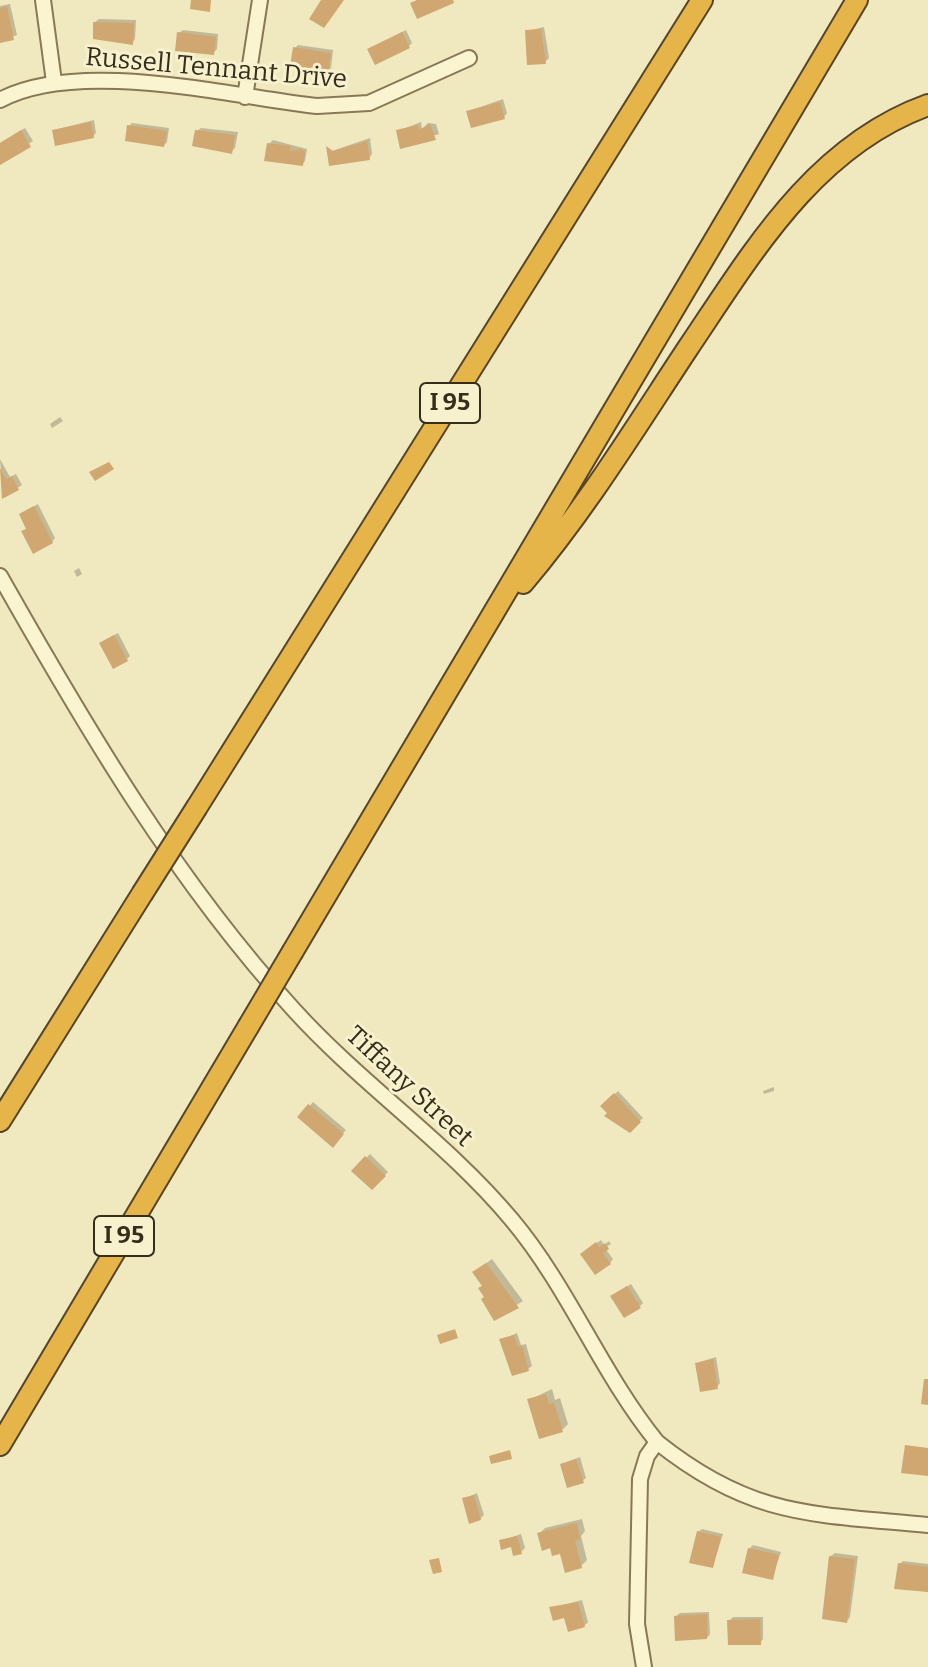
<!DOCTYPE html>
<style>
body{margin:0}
canvas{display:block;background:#f0e8be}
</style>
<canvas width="928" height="1667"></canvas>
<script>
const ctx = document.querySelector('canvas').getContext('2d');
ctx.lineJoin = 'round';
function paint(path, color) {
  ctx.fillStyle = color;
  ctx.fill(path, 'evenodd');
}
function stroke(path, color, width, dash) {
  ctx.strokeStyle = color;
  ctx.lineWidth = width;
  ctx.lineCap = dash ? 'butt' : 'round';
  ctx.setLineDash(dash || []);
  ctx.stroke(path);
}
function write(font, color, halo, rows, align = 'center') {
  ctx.font = font + ' Bitter,serif';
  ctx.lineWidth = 6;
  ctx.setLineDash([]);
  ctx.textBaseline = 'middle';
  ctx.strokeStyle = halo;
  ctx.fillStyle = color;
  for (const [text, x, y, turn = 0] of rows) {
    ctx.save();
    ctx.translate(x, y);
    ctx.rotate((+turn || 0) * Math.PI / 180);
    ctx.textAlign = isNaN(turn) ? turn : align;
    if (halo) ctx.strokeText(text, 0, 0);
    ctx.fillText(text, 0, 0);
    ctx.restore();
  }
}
paint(new Path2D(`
 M10,4L17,35L0,41V6Z
 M99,19L136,20L135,39L132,43L95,22Z
 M544,27L549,58L545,62L527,31Z
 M183,30L218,34L217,49L213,53L179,33Z
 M406,30L412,43L409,46L369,49Z
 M298,45L333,50L331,68L327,72L295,48Z
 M503,99L507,113L504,117L469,111Z
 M94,120L96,133L93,136L54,130Z
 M421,122L422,129L428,123L436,124L439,134L402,146L398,131Z
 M132,123L169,128L167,142L164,145L129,126Z
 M25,128L33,141L0,162V143Z
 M201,128L238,132L235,148L231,152L197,131Z
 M370,138L372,154L369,158L329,152Z
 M273,140L307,149L305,161L302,164L269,144Z
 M60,417L63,421L52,428L50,424Z
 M0,459L10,477L16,474L22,485L3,497Z
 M38,504L55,538L52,542L23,532L28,527L25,511Z
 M79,568L82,574L77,577L74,571Z
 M118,633L130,656L127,659L105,640Z
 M774,1087V1091L764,1094L763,1091Z
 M618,1091L643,1118L630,1130L603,1106Z
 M313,1102L346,1130L332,1145L300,1117Z
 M370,1154L388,1172L372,1188L354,1171Z
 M601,1240L604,1245L609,1241L611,1244L605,1248L613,1259L610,1263L586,1251Z
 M492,1259L523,1301L494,1319L481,1267Z
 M631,1284L643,1303L640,1306L616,1293Z
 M517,1333L521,1345L526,1344L532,1366L528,1369L501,1340Z
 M716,1357L720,1383L717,1387L697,1363Z
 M552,1389L555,1400L560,1398L568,1424L562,1430L529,1400Z
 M580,1457L586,1478L582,1481L562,1464Z
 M477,1493L484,1515L480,1519L464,1499Z
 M582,1519L585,1531L581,1536L587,1560L581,1566L539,1534L545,1528Z
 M702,1529L723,1534L713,1566L698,1532Z
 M521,1534L525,1548L521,1552L501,1541Z
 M753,1545L781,1552L772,1578L749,1549Z
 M835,1553L858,1556L850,1617L847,1621L831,1556Z
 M903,1561L928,1564V1590L900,1564Z
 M582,1600L588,1622L584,1626L551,1608Z
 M709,1612L710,1634L707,1638L676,1616L680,1613Z
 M733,1617H763V1639L760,1643L729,1621Z`), '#0003');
paint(new Path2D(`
 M191,0H211L210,12L190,9Z
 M321,0H344L324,28L309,19Z
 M417,0H453L454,3L417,19L410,3Z
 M7,6L14,40L0,43V8Z
 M93,22L134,23L133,45L93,39Z
 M541,29L546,64L527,65L525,30Z
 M177,32L216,37L214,55L175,51Z
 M402,32L410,48L375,65L367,49Z
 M293,47L331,53L328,74L290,66Z
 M500,102L505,119L471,128L466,111Z
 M91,122L94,138L55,146L52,130Z
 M430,124L436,140L400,149L396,130L418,125L419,130Z
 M127,125L167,131L164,147L125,141Z
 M21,130L31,147L0,165V143Z
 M195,130L235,135L232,154L192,146Z
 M367,141L370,160L329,166L326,146L333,151Z
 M267,143L291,146L290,151L301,149L305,152L303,166L264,161Z
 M109,462L114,469L95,481L89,472Z
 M0,468L6,479L12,476L19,490L2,499Z
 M34,506L53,543L33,554L21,531L26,529L19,514Z
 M114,635L128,661L113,669L99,643Z
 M614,1093L641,1122L630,1133L604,1116L607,1113L600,1106Z
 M308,1104L344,1134L333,1148L297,1117Z
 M365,1156L386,1176L372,1190L351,1171Z
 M596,1242L599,1247L605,1243L609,1249L603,1253L611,1264L595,1275L580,1254Z
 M486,1263L519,1308L494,1321L481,1299L484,1297L478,1288L482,1286L472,1272Z
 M627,1286L641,1308L624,1318L610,1296Z
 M455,1329L458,1338L440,1344L437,1335Z
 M514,1335L518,1347L522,1346L529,1371L512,1376L499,1339Z
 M713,1359L718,1389L700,1392L695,1363Z
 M924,1379H928V1405L921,1404Z
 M546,1394L549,1404L554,1403L563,1432L539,1439L527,1399Z
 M905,1445L928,1448V1476L901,1473Z
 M510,1450L512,1459L491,1464L489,1456Z
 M576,1459L584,1483L567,1488L560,1464Z
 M474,1495L481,1520L469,1524L462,1498Z
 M577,1523L580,1539L575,1541L582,1568L565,1573L560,1554L552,1556L550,1548L542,1551L537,1533Z
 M697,1531L721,1537L713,1568L689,1563Z
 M517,1536L522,1554L513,1556L511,1547L501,1550L499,1540Z
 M748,1548L779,1555L773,1580L742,1573Z
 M829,1556L855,1559L847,1623L822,1619Z
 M439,1558L442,1572L433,1574L429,1560Z
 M898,1563L928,1567V1592L894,1589Z
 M578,1602L585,1627L568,1632L564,1618L553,1621L549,1607Z
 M707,1614V1639L675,1641L674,1616Z
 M760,1619L761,1645H728L727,1620Z`), '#d0a671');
const minor = new Path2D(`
 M43,0L54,82
 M245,97L260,0
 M0,100C78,58 229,96 317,106L369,103L469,58
 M0,576C86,728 176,881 294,1010C362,1085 448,1143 512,1220C569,1288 601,1373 657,1442L647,1456L640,1479L637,1624L644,1667
 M657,1442C752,1518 813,1514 928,1525`);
const highway = new Path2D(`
 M523,583C585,510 635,428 688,348C752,253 814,146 928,105
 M197,807L702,0
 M293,951L857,0
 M0,1121L142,894
 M0,1445L248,1027`);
stroke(minor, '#897856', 18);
stroke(highway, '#56452b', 24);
stroke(minor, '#faf4d1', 14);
stroke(highway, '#e5b549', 20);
const highwayBridge = new Path2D(`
 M142,894L197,807
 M248,1027L293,951`);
stroke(highwayBridge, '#56452b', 24, []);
stroke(highwayBridge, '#e5b549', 20);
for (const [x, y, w] of [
 [450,403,60],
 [124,1236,60]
]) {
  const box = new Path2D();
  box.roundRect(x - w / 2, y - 20, w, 40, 6);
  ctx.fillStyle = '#f7f1ce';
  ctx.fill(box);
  stroke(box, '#372d1b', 2);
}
write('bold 24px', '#372d1b', null, [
 ["I 95",450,403],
 ["I 95",124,1236]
]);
write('26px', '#372d1b', '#f7f1ce', [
 ["Russell Tennant Drive",216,69,5],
 ["Tiffany Street",409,1087,43]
]);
</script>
